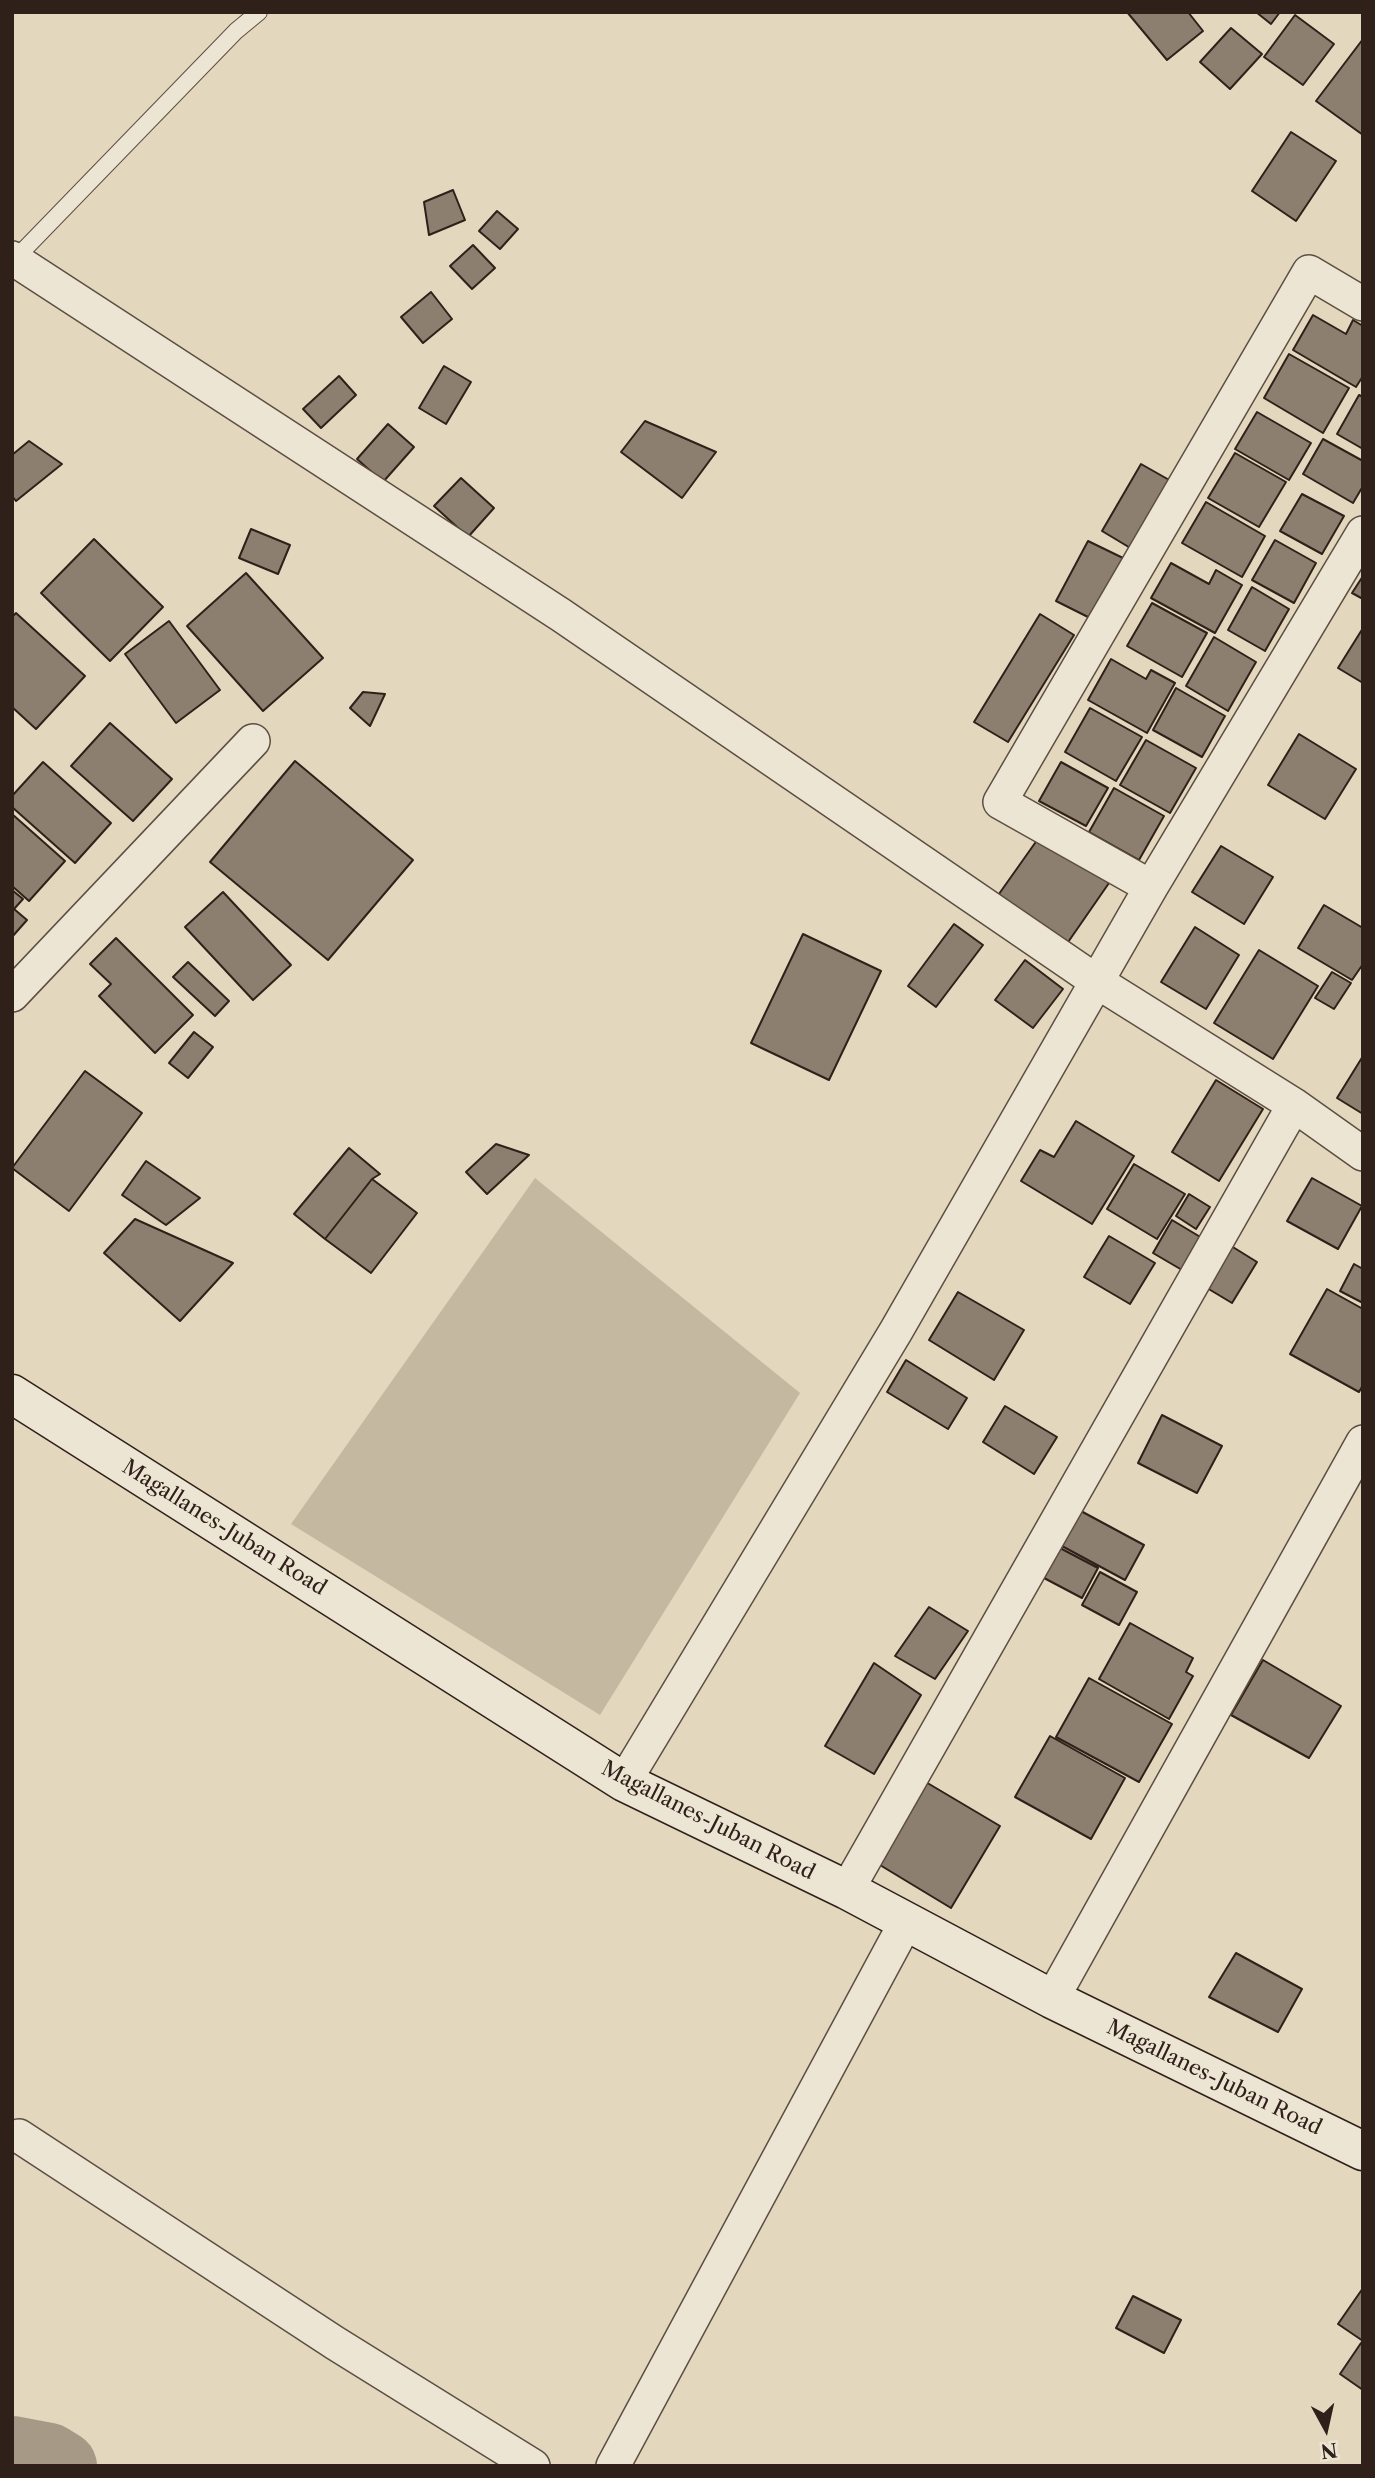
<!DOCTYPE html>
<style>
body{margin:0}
#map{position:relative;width:1375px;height:2478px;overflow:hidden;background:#e3d7bd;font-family:"Libre Caslon Text",serif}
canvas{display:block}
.frame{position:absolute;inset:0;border:14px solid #30201a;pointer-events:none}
.north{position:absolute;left:1291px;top:2394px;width:70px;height:70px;-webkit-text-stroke:5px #ede5d4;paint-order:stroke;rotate:172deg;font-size:19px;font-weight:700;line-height:28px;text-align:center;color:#30201a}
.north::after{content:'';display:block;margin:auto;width:24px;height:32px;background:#30201a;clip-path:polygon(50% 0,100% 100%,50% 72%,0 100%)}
</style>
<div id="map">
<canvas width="1375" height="2478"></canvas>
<div class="frame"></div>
<div class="north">N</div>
</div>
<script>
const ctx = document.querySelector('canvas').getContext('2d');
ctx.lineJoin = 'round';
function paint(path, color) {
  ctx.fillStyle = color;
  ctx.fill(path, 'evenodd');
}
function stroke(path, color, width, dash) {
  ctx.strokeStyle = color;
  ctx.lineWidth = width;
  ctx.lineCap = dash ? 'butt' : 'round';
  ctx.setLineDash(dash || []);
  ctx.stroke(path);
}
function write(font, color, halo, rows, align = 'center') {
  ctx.font = font + ' "Libre Caslon Text",serif';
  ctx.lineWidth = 6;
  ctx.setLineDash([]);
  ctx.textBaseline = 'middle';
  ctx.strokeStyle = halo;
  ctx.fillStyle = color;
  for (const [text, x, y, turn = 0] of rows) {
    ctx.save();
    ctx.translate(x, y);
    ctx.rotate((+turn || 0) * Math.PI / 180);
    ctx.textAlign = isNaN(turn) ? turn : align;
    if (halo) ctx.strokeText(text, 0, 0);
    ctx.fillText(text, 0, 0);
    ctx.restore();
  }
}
paint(new Path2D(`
 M535,1178L800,1393L600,1715L291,1524Z`), '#c5b8a1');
stroke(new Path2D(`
 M12,2451L49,2458L62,2466`), '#a69986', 70);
const building = new Path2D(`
 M1127,12H1188L1203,31L1167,60Z
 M1256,12H1280L1271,24Z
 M1295,15L1334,44L1303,85L1264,57Z
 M1231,28L1262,54L1230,89L1200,62Z
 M1363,39V135L1316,101Z
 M1291,132L1336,161L1296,221L1252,191Z
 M453,190L465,220L429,235L424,202Z
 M497,211L518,229L500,249L479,231Z
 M473,245L495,268L472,289L450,266Z
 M431,292L452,319L423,343L401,317Z
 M1313,315L1346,334L1353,320L1363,326V376L1356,387L1293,350Z
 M1289,354L1349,388L1323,433L1264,398Z
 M444,366L471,382L446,424L419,408Z
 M339,376L356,395L321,428L303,409Z
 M1359,395L1363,397V449L1337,434Z
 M1257,412L1311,443L1289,480L1235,449Z
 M645,421L716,452L682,498L621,452Z
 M388,424L414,447L383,482L357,459Z
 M1323,439L1363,461V486L1353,503L1303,474Z
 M29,441L62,464L16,501L12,496V455Z
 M1235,453L1286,482L1259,527L1208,498Z
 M1141,464L1171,481L1132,549L1102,531Z
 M461,478L494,508L468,537L434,506Z
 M1302,494L1344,516L1322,554L1280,531Z
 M1206,502L1265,536L1242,577L1182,543Z
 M251,529L290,545L278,574L239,558Z
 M94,539L163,607L110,661L41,593Z
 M1275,540L1316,563L1294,603L1252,580Z
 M1088,541L1123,558L1090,618L1056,601Z
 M1171,563L1209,584L1216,570L1242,585L1215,633L1151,598Z
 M246,573L323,658L263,711L187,626Z
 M1363,576V599L1352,593Z
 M1252,587L1289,609L1265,651L1228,630Z
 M1152,603L1207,633L1182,677L1127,646Z
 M16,613L85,676L36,729L12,707V617Z
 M1040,614L1074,635L1008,742L974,722Z
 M169,621L220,690L176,723L125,654Z
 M1363,628V683L1338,668Z
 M1214,637L1256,662L1228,711L1186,686Z
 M1111,659L1146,679L1151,670L1175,683L1147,733L1088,700Z
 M1176,688L1225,716L1202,757L1153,730Z
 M363,692L385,694L370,726L350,708Z
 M1090,708L1142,737L1116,781L1065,752Z
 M110,723L172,779L133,821L71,766Z
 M1299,734L1356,769L1325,819L1268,785Z
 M1146,740L1196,768L1170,813L1120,785Z
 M295,761L413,860L328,960L210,862Z
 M43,762L111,823L75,863L12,807V796Z
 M1061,762L1108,788L1086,826L1039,801Z
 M1114,788L1164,816L1139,860L1089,832Z
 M12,814L65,861L29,901L12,886Z
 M1040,836L1109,883L1064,948L994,901Z
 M1221,846L1273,877L1244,924L1192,892Z
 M12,890L23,899L14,909L27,920L12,937Z
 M223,892L291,965L253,1000L185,927Z
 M1324,905L1363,928V964L1352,980L1298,948Z
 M954,924L983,945L936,1007L908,986Z
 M1195,927L1239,955L1206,1009L1161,982Z
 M803,934L881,971L829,1080L751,1043Z
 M116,938L193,1015L155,1053L99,996L111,984L90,964Z
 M1259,950L1318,986L1273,1059L1214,1023Z
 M1025,960L1063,989L1033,1028L995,1000Z
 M188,962L229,1001L215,1016L173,977Z
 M1332,972L1351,983L1334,1009L1315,998Z
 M194,1032L213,1047L188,1078L169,1063Z
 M1363,1056V1114L1337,1098Z
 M85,1071L142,1113L69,1211L12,1168Z
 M1216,1080L1263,1109L1219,1181L1172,1152Z
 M1076,1121L1134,1156L1092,1224L1021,1181L1040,1150L1054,1157Z
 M496,1144L529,1155L487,1194L466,1172Z
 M349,1148L380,1174L372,1179L325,1239L294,1214Z
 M146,1161L200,1198L166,1225L122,1195Z
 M1134,1164L1185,1194L1157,1239L1107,1209Z
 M1312,1178L1362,1206L1338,1249L1287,1221Z
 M372,1179L417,1213L371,1273L325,1239Z
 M1189,1194L1210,1207L1196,1229L1176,1216Z
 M135,1219L233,1263L180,1321L104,1253Z
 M1172,1220L1202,1238L1182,1270L1153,1253Z
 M1109,1236L1155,1263L1130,1304L1084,1277Z
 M1228,1244L1257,1262L1232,1303L1202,1285Z
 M1354,1264L1363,1269V1303L1340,1291Z
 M1327,1289L1363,1309V1385L1359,1392L1290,1354Z
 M958,1292L1024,1330L994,1380L929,1340Z
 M906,1360L967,1398L948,1429L887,1392Z
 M1005,1406L1057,1437L1034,1474L983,1442Z
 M1162,1415L1222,1446L1197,1493L1138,1463Z
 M1079,1510L1144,1545L1125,1580L1060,1545Z
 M1060,1548L1098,1568L1082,1598L1044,1578Z
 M1100,1572L1137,1592L1119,1625L1082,1605Z
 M929,1607L968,1631L935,1679L895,1656Z
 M1130,1623L1193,1658L1186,1672L1193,1676L1169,1719L1099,1679Z
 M1263,1660L1341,1706L1309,1758L1231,1715Z
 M874,1663L921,1695L874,1774L825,1746Z
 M1089,1678L1172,1724L1139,1782L1056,1737Z
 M1050,1736L1125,1778L1091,1839L1015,1797Z
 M919,1778L1000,1826L951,1908L870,1859Z
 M1236,1953L1302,1989L1278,2032L1209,1997Z
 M1363,2288V2341L1338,2324Z
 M1133,2296L1181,2320L1164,2353L1116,2328Z
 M1361,2343L1363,2344V2390L1340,2374Z`);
paint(building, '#8d7f6f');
stroke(building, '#30201a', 2);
const service = new Path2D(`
 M15,259L236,31L259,12`);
const minor = new Path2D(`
 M12,258L561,615L1096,981L1294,1105L1363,1154
 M1151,887L1000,802L1309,272L1363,304
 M12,995L253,741
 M624,1782L896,1331L1151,887L1363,533
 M847,1890L1294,1105
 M1052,1999L1363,1442
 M19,2136L335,2343L533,2466
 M613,2466L906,1922`);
const secondary = new Path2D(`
 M12,1394L624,1782L847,1890L1052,1999L1363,2151`);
stroke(service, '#5d4e43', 18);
stroke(minor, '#5d4e43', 36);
stroke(secondary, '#30201a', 41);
stroke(service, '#ede5d4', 16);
stroke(minor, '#ede5d4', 33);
stroke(secondary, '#ede5d4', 38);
write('21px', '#30201a', '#ede5d4', [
 ["Magallanes-Juban Road",224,1528,32],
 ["Magallanes-Juban Road",708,1821,27],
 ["Magallanes-Juban Road",1214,2078,26]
]);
</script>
